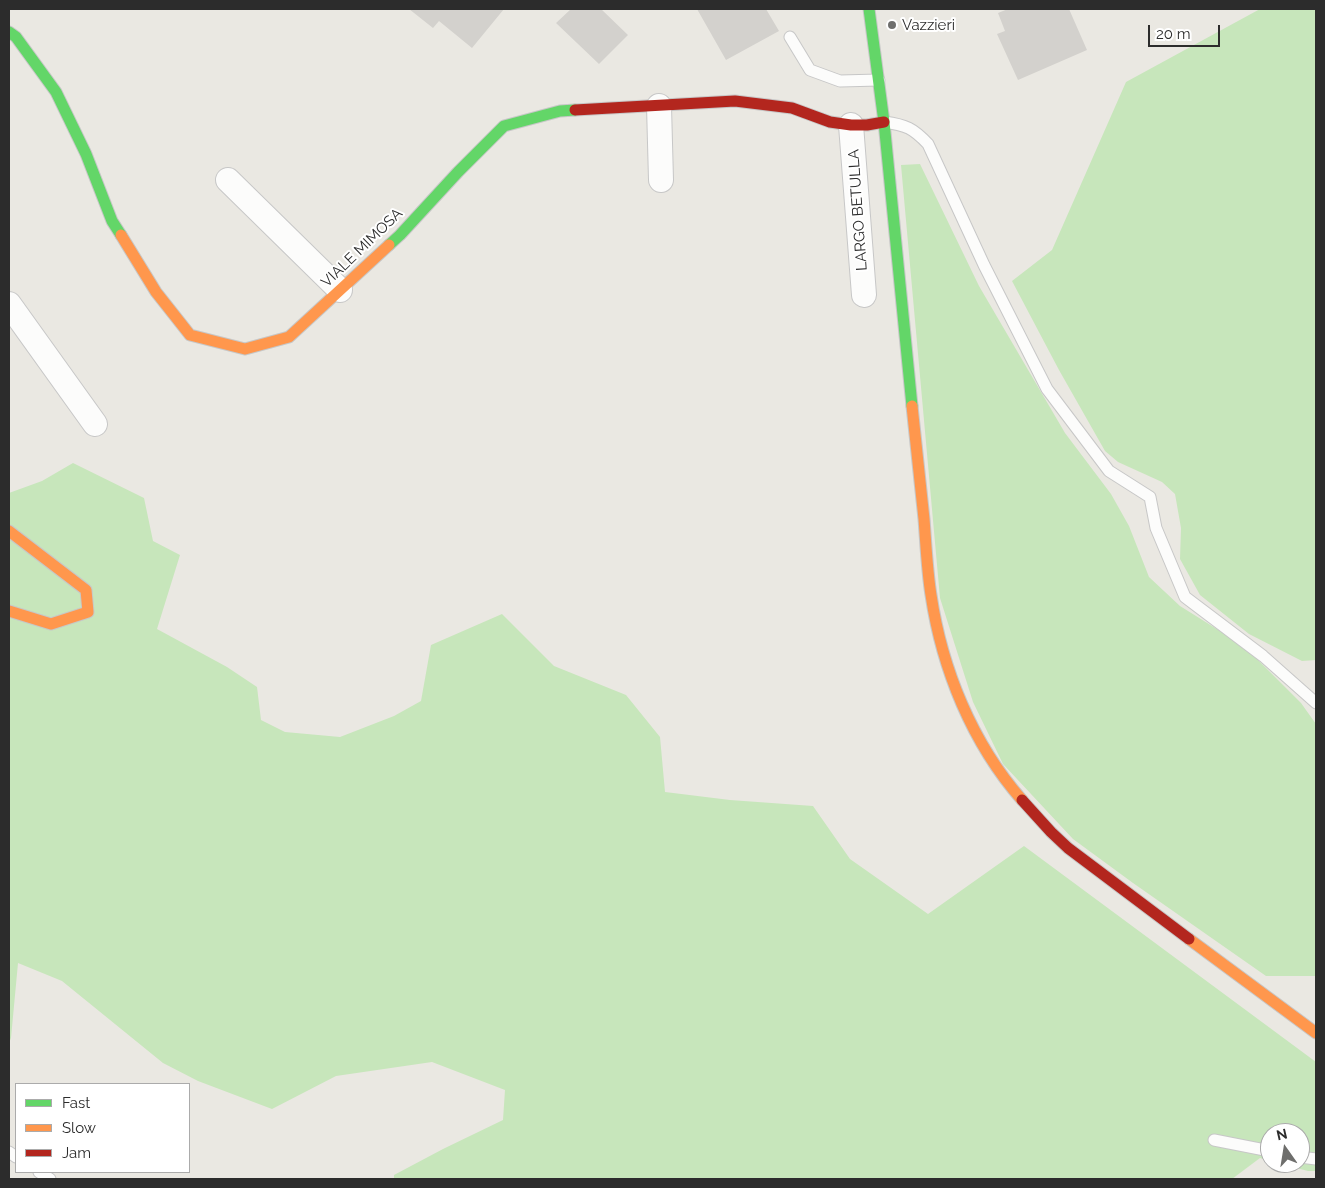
<!DOCTYPE html>
<style>
body{margin:0}
#map{position:relative;width:1325px;height:1188px;overflow:hidden;background:#eae8e2;font-family:Raleway,sans-serif}
canvas{display:block}
.frame{position:absolute;inset:0;border:10px solid #2c2c2c;pointer-events:none}
.legend{position:absolute;left:15px;top:1083px;width:175px;height:90px;box-sizing:border-box;background:#fff;border:1px solid #ababab;margin:0;padding:6px 9px;list-style:none;font-size:15px;color:#2c2c2c}
.legend li{display:flex;align-items:center;gap:10px;height:25px}
.legend b{width:25px;border:1px solid #ababab}
.north{position:absolute;left:1260px;top:1123px;width:50px;height:50px;box-sizing:border-box;background:#fff;border:1px solid #ababab;border-radius:50%;rotate:347deg;font-size:14px;font-weight:700;line-height:20px;text-align:center;color:#2c2c2c}
.north::after{content:'';display:block;margin:auto;width:18px;height:22px;background:#6e6e6c;clip-path:polygon(50% 0,100% 100%,50% 72%,0 100%)}
.scale{position:absolute;left:1148px;top:25px;width:72px;height:22px;box-sizing:border-box;border:2px solid #2c2c2c;border-top:0;padding-left:6px;font-size:15px;line-height:18px;white-space:nowrap;color:#2c2c2c;-webkit-text-stroke:4px #fff;paint-order:stroke}
</style>
<div id="map">
<canvas width="1325" height="1188"></canvas>
<div class="frame"></div>
<ul class="legend">
<li><b style="height:6px;background:#63d668"></b>Fast</li>
<li><b style="height:6px;background:#ff974d"></b>Slow</li>
<li><b style="height:6px;background:#b3261e"></b>Jam</li>
</ul>
<div class="north">N</div>
<div class="scale">20 m</div>
</div>
<script>
const ctx = document.querySelector('canvas').getContext('2d');
ctx.lineJoin = 'round';
function paint(path, color) {
  ctx.fillStyle = color;
  ctx.fill(path, 'evenodd');
}
function stroke(path, color, width, dash) {
  ctx.strokeStyle = color;
  ctx.lineWidth = width;
  ctx.lineCap = dash ? 'butt' : 'round';
  ctx.setLineDash(dash || []);
  ctx.stroke(path);
}
function write(font, color, halo, rows, align = 'center') {
  ctx.font = font + ' Raleway,sans-serif';
  ctx.lineWidth = 4;
  ctx.setLineDash([]);
  ctx.textBaseline = 'middle';
  ctx.strokeStyle = halo;
  ctx.fillStyle = color;
  for (const [text, x, y, turn = 0] of rows) {
    ctx.save();
    ctx.translate(x, y);
    ctx.rotate((+turn || 0) * Math.PI / 180);
    ctx.textAlign = isNaN(turn) ? turn : align;
    if (halo) ctx.strokeText(text, 0, 0);
    ctx.fillText(text, 0, 0);
    ctx.restore();
  }
}
paint(new Path2D(`
 M1260,9H1316V660L1302,661L1249,634L1200,595L1180,559L1181,528L1175,494L1162,482L1118,462L1105,451L1059,370L1012,281L1052,250L1126,82Z
 M920,164L979,286L1065,433L1111,494L1129,526L1149,577L1180,606L1244,646L1301,703L1316,724V976H1266L1133,883L1073,839L1003,764L973,702L940,598L901,165Z
 M73,463L144,498L153,541L180,555L157,629L227,667L257,687L261,720L285,732L340,737L394,716L421,701L431,645L502,614L554,666L626,695L660,737L665,792L730,800L813,806L850,859L928,914L1024,846L1316,1062V1171H1308L1277,1163H1300V1133H1270V1161L1260,1158L1232,1179H394V1175L443,1149L503,1120L505,1090L432,1062L336,1076L272,1109L198,1081L163,1063L62,981L18,963L11,1038L9,1043V493L42,481Z`), '#c7e6bb');
paint(new Path2D(`
 M409,9H504L472,48L439,21L433,28Z
 M571,9H601L628,35L599,64L556,23Z
 M697,9H766L779,31L726,60Z
 M1008,9H1069L1087,50L1018,80L997,34L1005,31L998,13Z`), '#d3d1cd');
const lane = new Path2D(`
 M790,37L810,70L840,81L879,80
 M884,122C906,125 913,128 928,144L984,265L1047,389L1109,471L1150,497L1156,528L1185,597L1263,656L1316,703
 M1214,1140L1270,1151
 M9,1152L16,1157
 M1300,1157L1316,1159
 M39,1172L50,1179`);
const street = new Path2D(`
 M659,106L661,180
 M851,125L864,295
 M228,180L340,290
 M9,304L95,424`);
const fast = new Path2D(`
 M869,9L884,122L912,406
 M9,32L16,37L56,92L86,154L112,221L121,235
 M389,245L400,235L458,172L504,126L560,111L575,110`);
const slow = new Path2D(`
 M121,235L156,292L190,335L245,349L289,337L389,245
 M912,406C916,443 920,481 924,519C926,544 927,570 931,595C942,669 972,743 1022,800
 M9,531L86,590L88,612L51,624L9,611
 M1189,939L1316,1033`);
const jam = new Path2D(`
 M575,110L735,101L792,108L830,122L851,125H867L884,122
 M1022,800L1051,832L1068,848L1189,939`);
stroke(lane, '#c7c7c7', 13);
stroke(street, '#c7c7c7', 26);
stroke(fast, '#c7c7c7', 13);
stroke(slow, '#c7c7c7', 13);
stroke(jam, '#c7c7c7', 13);
stroke(lane, '#fcfcfb', 11);
stroke(street, '#fcfcfb', 24);
stroke(fast, '#63d668', 11);
stroke(slow, '#ff974d', 11);
stroke(jam, '#b3261e', 11);
for (const [x, y, r, color] of [
 [892,25,5,"#6e6e6c"]
]) {
  const dot = new Path2D();
  dot.arc(x, y, r, 0, 2 * Math.PI);
  ctx.fillStyle = color;
  ctx.fill(dot);
  stroke(dot, '#fff', 2);
}
write('15px', '#2c2c2c', '#fff', [
 ["Vazzieri",902,25]
], 'left');
write('15px', '#2c2c2c', '#fff', [
 ["LARGO BETULLA",858,210,-94],
 ["VIALE MIMOSA",362,248,-44]
]);
</script>
